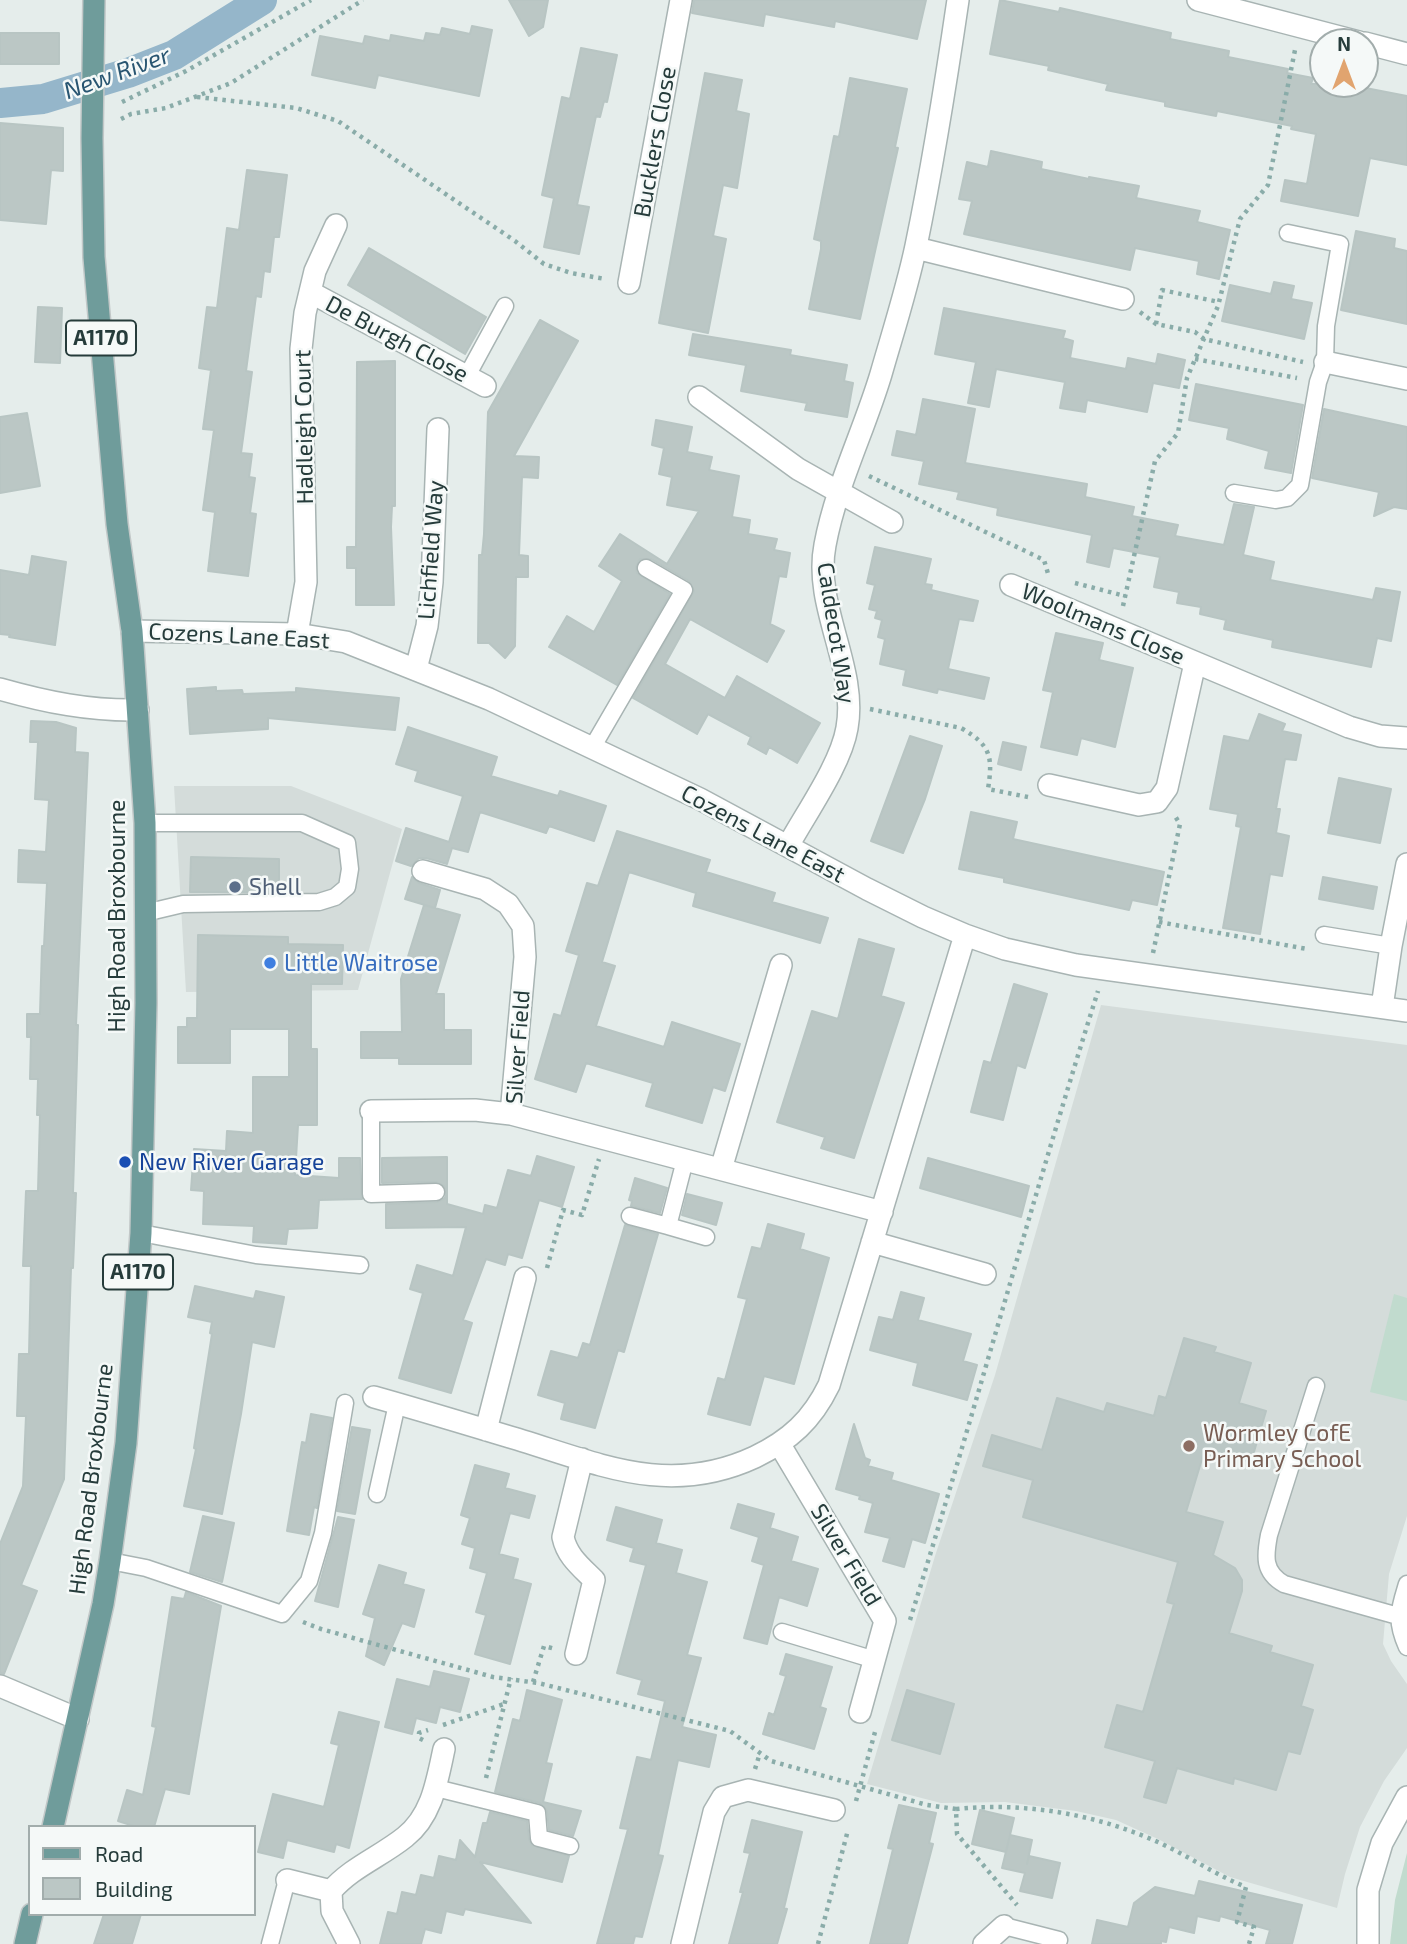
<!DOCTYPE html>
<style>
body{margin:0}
#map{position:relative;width:1407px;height:1944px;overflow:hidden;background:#e5edeb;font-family:"Exo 2",sans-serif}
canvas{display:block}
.legend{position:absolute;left:28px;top:1825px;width:228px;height:91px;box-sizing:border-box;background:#f5f9f8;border:2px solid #a2adac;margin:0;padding:9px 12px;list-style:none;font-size:21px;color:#263c3b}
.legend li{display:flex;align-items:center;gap:14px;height:35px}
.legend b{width:35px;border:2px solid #a2adac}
.north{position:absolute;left:1309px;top:28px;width:70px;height:70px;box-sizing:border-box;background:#f5f9f8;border:2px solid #a2adac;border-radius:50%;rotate:0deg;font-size:19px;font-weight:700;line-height:28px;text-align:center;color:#263c3b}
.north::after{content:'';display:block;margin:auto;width:24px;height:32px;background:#e1a46f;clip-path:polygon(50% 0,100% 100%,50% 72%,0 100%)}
</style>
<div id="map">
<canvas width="1407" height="1944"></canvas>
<ul class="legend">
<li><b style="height:9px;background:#6f9c9b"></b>Road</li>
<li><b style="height:19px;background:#bbc7c5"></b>Building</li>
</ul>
<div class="north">N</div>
</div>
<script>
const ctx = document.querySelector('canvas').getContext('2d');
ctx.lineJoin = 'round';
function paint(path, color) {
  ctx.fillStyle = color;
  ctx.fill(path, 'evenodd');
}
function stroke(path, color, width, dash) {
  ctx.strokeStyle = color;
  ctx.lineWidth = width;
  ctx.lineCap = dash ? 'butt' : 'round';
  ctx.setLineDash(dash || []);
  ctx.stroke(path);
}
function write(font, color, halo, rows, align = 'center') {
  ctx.font = font + ' "Exo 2",sans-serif';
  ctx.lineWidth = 5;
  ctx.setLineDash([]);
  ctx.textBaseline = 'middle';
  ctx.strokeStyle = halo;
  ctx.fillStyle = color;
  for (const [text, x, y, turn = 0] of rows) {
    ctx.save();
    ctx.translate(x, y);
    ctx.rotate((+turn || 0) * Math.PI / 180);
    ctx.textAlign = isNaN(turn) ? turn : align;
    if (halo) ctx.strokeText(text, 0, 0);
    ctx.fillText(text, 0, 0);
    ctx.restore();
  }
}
paint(new Path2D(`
 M174,786H291L402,829L358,990L186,992Z
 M1101,1005L1407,1045V1516L1389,1574L1383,1644L1391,1661L1407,1684V1748L1384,1781L1360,1827L1345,1874L1337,1908L1230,1877L1158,1839L1116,1820L1076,1811L1005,1802L941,1803L867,1784L935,1556L995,1375Z`), '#d4dcda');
paint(new Path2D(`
 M1394,1294L1407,1298V1401L1370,1392Z
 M1407,1853V1944H1390L1395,1900Z`), '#c1dbce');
stroke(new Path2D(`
 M0,103L43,99L128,73L174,55L262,0`), '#95b6ca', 30);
const building = new Path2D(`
 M509,0H548L543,27L529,36Z
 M694,0H926L917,39L835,21L834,27L765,14L763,26L692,13Z
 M1000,0L1059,12L1060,8L1171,33L1170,39L1229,51L1228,57L1288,69L1287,73L1313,78L1311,84H1345L1407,96V165L1370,158L1358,216L1281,201L1285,180L1307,184L1316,134L1291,129L1292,126L1217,111L1216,116L1165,106V102L1106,90L1108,84L1048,70L1049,66L990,54Z
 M472,26L492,30L479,96L378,75L375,88L312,75L320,36L363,44L365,36L390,41L391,35L424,41L426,33L440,35L442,28L470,34Z
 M0,33H59V64H0Z
 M581,48L617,55L607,102L604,101L600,117L596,116L577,205L589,207L579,254L544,247L554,198L542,195L562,97L570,99Z
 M705,73L742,80L736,111L749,114L737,188L723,185L713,236L726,239L708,333L659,323Z
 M850,78L907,89L895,147L898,148L860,319L809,309L821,249V241L814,239L834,136L839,137Z
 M0,123L63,128V171L51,170L46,224L0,220Z
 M991,151L1042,162L1041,169L1089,179V177L1139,186L1136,198L1200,211L1197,222L1230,230L1219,279L1197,274L1199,261L1135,248L1130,270L964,234L972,201L959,199L967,162L988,167Z
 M247,170L287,175L279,237H274L270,272L264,271L261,297L256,296L246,371L252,372L241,453L252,454L249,477L255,478L250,513L256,514L248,576L208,571L215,512L203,510L214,430L203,429L211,370L199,368L207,307L217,308L227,228L239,230Z
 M1356,231L1395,239L1394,248L1407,251V324L1341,310Z
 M369,248L486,317L465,354L348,285Z
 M1274,282L1294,286L1291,299L1312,303L1304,339L1222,321L1230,285L1271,294Z
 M38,307L62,308L60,363L35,362Z
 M944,308L1065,331L1063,338L1073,341L1070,358L1126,369L1128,358L1156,364L1158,354L1185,360L1179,388L1153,383L1147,412L1087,400L1085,412L1060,408L1065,382L996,369L989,407L968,403L976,362L935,354Z
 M540,320L578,341L514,456L539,457L538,478L522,477L519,555L528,556V577H516L515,646L505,658L489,643H478L479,555H482L484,534L488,412Z
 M693,334L791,350L790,355L847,365L844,381L853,383L847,417L805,410L807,403L741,391L746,365L689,355Z
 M395,361V506H392L391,527L394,605H356V568H347V547H356L357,362Z
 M1196,384L1303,405L1291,473L1265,468L1269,451L1227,439L1229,428L1189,420Z
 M923,399L975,409L965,463L1087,484L1085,497L1134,507L1132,516L1178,525L1175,536L1224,545L1234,504L1254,507L1243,555L1274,562L1270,580L1373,600L1376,588L1400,592L1391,641L1377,638L1371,667L1272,647L1273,640L1224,629L1226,620L1200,614L1201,607L1177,603L1179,592L1154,587L1160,557L1113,548L1109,567L1087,562L1092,535L997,515L998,508L957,499L959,492L919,484L924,461L892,455L897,431L916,435Z
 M1324,409L1407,427V509L1394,507L1374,516L1379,492L1312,478Z
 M27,413L40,486L0,493V417Z
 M656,420L692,427L687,452L712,457L709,470L739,476L732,517L750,520L748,534L777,539L774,550L790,553L786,577L779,576L770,624L784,631L767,662L690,619L665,664L725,698L737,676L820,723L797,763L769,747L766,754L748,744L751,737L708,714L697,734L633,698L694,591L689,581L651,559H640L636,567L637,573L670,594L617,685L549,647L567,616L594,632L622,581L599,566L620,534L667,564L699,511L667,505L672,477L659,474L664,448L652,445Z
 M875,547L931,559L925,584L932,585L931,590L978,601L973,621L959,619L948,669L989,678L984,699L938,689L937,693L903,685L906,670L880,664L885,639L878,637L882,620L875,618L877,611L869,609L875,585L867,583Z
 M32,556L66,562L55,645L9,637L10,635L0,634V570L29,575Z
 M1056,633L1103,643L1099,660L1133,668L1115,747L1081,738L1077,755L1041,747L1053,692L1043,690Z
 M216,687V691L242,690L243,694L296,692V688L399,698L395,730L268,718V729L190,734L187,689Z
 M1259,714L1285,724L1282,731L1301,735L1296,760L1285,759L1276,809H1280L1276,833L1289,836L1282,876L1270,874L1260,934L1223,928L1241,827L1236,826L1238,814L1210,809L1224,736L1249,741Z
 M31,721L56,722L76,728L75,752L88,753L76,1025H78L73,1193H76L73,1268H71L64,1479L21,1585L37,1591L4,1674L0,1673V1544L23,1486L26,1416H17L19,1354H29L31,1266H23L26,1191H38L40,1115H37L38,1079H30L31,1037H27V1014H40L42,946H44L47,883L18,882L19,850L46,852L49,800L35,799L38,742H30Z
 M408,727L497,757L491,776L558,796L560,791L606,806L594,841L549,826L546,833L480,812L468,852L452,848L447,864L426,858H419L411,866L396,861L406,828L449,842L463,796L415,781L418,771L396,764Z
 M910,736L942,746L925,799L903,853L871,841Z
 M1003,742L1026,747L1021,770L998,764Z
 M1339,778L1391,789L1380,843L1328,833Z
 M971,812L1017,822L1013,839L1164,872L1157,905L1132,900L1129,910L1004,882V878L959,869Z
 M617,831L710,860L706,872L775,893L772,902L828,918L820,943L693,906L696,893L629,872L602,962L615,966L596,1026L664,1047L672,1022L740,1044L725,1091L713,1087L702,1123L646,1106L653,1083L586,1063L576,1092L535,1079L554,1014L561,1016L579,955L566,951L587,883L598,886Z
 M191,857L279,859V892H190Z
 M412,877L419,883L440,890L435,908L405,899Z
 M1323,877L1377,887L1373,909L1319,899Z
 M424,905L460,915L436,994H444V1030H471V1064H399V1058H361V1032H402L401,979Z
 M198,935L288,937V944L343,945L342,984H311V1049H317V1125H298L295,1175L339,1178V1158H360L362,1199L319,1200L317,1228L288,1229L286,1244L253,1242L254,1226L203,1224L204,1191L191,1190L194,1149L226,1151L227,1131L253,1133V1077H289V1029H230V1063H178V1027H187V1018H197Z
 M859,939L894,949L881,996L904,1003L854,1158L821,1148L825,1137L777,1122L812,1011L838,1019Z
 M1014,984L1047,994L1025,1068L1017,1065L1003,1120L971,1112L984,1061L991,1063Z
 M537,1156L574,1167L562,1207L539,1200L522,1258L508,1254L505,1265L486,1259L463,1320L472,1323L451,1393L399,1378L423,1293L410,1289L417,1265L453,1276L466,1227L386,1228V1204L437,1202L445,1198L446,1191L444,1186L436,1182L382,1183V1158L447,1157V1204L483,1214L485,1205L497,1208L508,1170L531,1176Z
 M928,1158L1029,1186L1021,1217L920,1188Z
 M635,1178L667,1188L660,1213L631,1206L632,1201L629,1200Z
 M687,1194L722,1203L716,1225L682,1215Z
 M768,1224L804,1234L800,1249L829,1258L794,1384L764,1376L750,1425L708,1414L718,1378L725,1380L747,1299L738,1297L752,1247L761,1249Z
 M625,1225L658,1234L624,1352L618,1350L595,1428L561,1419L565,1403L538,1395L551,1351L578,1358L583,1343L590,1345Z
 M195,1286L254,1299L256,1291L284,1297L274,1347L252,1342L241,1414L222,1514L184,1506L196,1449L194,1448L212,1334L210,1333L212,1322L188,1317Z
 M901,1292L924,1298L918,1320L971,1334L963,1361L977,1365L967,1400L913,1385L918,1363L870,1350L879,1317L893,1320Z
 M1184,1338L1216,1347L1214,1352L1251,1363L1239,1403L1266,1411L1251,1462L1205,1449L1186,1512L1223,1522L1213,1555L1235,1568L1242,1580V1591L1229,1633L1272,1646L1270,1652L1313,1665L1301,1706L1313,1710L1300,1754L1288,1751L1276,1790L1234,1778L1233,1784L1177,1768L1166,1803L1144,1797L1155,1761L1105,1747L1117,1705L1143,1712L1174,1604L1167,1602L1178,1562L1023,1517L1033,1480L983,1466L992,1435L1042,1450L1057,1398L1104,1412L1107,1403L1154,1416L1159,1396L1166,1398Z
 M311,1414L332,1418L317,1508L314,1507L309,1535L287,1531L302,1442L306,1443Z
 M854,1424L865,1458L870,1460L868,1466L893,1473L891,1480L939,1494L925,1543L912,1539L904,1567L883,1561L890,1538L865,1532L873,1503L859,1499L860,1496L836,1489Z
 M352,1427L370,1430L355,1514L337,1511Z
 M475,1465L509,1474L505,1488L535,1496L529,1518L510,1513L499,1554L518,1559L513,1579L531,1584L510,1664L475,1654L486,1615L476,1612L487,1573L470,1568L475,1548L462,1544L470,1518L461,1515Z
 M738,1504L774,1514L770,1528L798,1537L791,1561L818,1569L807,1606L779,1597L767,1644L744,1638L764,1565L752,1561L759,1537L731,1528Z
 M616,1507L662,1520L656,1543L682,1550L676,1573L707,1582L687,1655L701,1658L682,1727L716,1735L709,1767L678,1760L658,1855L663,1856L642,1937L635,1936L633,1944H597L628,1829L620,1828L637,1757L651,1760L665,1701L638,1694L642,1680L617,1673L646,1565L630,1561L634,1548L607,1540Z
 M203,1516L234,1523L222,1582L190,1572Z
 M338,1517L354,1520L338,1607L315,1601Z
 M379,1565L406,1573L403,1584L424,1590L414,1627L402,1623L384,1665L366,1656L375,1618L363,1614Z
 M186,1592L221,1606L189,1794L165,1789L154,1827H137L118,1821L127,1790L143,1795L156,1727L152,1726L172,1597L184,1599Z
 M786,1654L832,1667L820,1707L826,1709L814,1749L763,1734L769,1713L774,1715L786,1676L780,1674Z
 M434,1671L469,1679L460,1712L440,1707L436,1723L416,1718L412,1734L385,1727L397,1679L430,1687Z
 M527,1690L562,1700L546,1763L552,1764L543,1802L581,1811L573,1836L549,1830L547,1811L540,1803L495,1792L513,1719L520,1721Z
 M907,1690L954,1704L940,1754L892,1740Z
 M339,1712L379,1722L349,1848L336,1844L334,1852L287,1840L283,1858L258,1852L273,1794L324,1807L339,1745L331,1743Z
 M899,1805L936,1813L929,1843L933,1844L907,1944H870L893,1849L888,1848Z
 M980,1810L1014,1818L1006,1852L972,1844Z
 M490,1812L527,1821L529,1839L532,1845L569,1856L562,1882L480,1862L531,1923L465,1909L463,1915L446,1911L441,1933L425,1929L421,1944H380L388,1912L397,1914L402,1892L416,1895L421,1875L434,1878L439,1856L456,1860L460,1840L475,1857L483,1823H487Z
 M752,1820L802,1832L784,1908L787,1909L777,1944H729L743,1892H740L750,1853L744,1852Z
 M1010,1835L1032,1840L1027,1864L1029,1856L1060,1863L1052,1898L1020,1891L1025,1873L1002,1868Z
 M1199,1881L1302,1905L1292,1944H1266L1270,1930L1220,1916L1219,1921L1197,1916L1194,1933L1169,1927L1166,1942L1161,1941V1944H1092L1097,1920L1128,1927L1134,1903L1155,1887L1195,1896Z
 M104,1914H141L132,1944H94Z`);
paint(building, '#bbc7c5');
stroke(building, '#b8c5c3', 2);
const lane = new Path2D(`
 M467,376L505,306
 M1234,493L1276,500L1287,498L1300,485L1318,382L1325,362L1326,326L1340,244L1288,233
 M592,748L684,590L646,568
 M145,823H302L347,843L350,869L347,887L335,897L319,902L183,904L145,913
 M1324,935L1391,946
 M371,1111V1194L436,1192
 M630,1216L668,1226L685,1160
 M668,1226L706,1237
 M141,1233L256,1255L360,1265
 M1316,1386L1269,1535C1265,1556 1263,1572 1284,1584L1398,1616
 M377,1494L397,1404
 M110,1561L146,1568L282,1614L309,1581L323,1533L345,1403
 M1407,1584C1399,1610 1395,1620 1407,1647
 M782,1632L875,1660
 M436,1788L537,1813L539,1838L570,1846
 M1004,1926L1059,1940
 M270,1944L287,1880`);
const street = new Path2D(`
 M1198,0L1359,42
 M1365,43L1407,54
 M916,248L1123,299
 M629,283L681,0
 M310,292L485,386
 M1325,362L1407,379
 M699,397L798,469L892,522
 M1011,585L1349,727L1380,736L1407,738
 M132,631L297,634L346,642L489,699L700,799L867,889L923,917L965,935L1005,949L1076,965L1407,1011
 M297,634L306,582L301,349L305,313L315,271L336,225
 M416,669L427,626L432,582L438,429
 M0,689C46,702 90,711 138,710
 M1049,785L1139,805L1157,802L1167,788L1195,663
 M788,846C806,813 841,764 847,728C858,667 813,607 825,545C836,486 864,431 881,374C893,332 907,289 916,246C933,164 946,82 958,0
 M423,871L485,889L508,904L523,926L525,957L511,1114
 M1382,1007L1391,946L1407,864
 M371,1111L475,1110L511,1114L882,1212
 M721,1169L781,965
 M872,1242L985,1274
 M374,1397C424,1411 473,1426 523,1441C604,1466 671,1496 755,1457C790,1440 812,1420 829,1385L965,935
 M486,1430L525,1278
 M780,1445L885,1621L860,1712
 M576,1654L594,1580C580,1566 567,1556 563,1537L582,1459
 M0,1686L78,1719
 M287,1880L331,1891
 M349,1944L332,1911L331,1891C352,1867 380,1857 405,1837C432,1816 437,1781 444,1749
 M682,1944L714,1812L723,1797L748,1790L834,1810
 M984,1944L1004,1926
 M1368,1944V1890L1382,1843L1407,1797`);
const primary = new Path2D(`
 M53,1827L103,1604L110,1561L126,1443L141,1233L146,1003L145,823L132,631L117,524L94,257L92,138L94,0
 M25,1944L32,1914`);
stroke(lane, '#a8b4b3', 19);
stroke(street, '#a8b4b3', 24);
stroke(primary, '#c2c8c8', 24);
stroke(new Path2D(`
 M197,97L296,108L338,121L515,241L544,264L571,273L605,279
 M122,102L186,71L311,0
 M121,119L131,114L166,108L231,83L363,0
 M1140,312L1156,324L1195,332L1204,339L1303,362
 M1156,324L1162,290L1219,302
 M1195,359L1297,378
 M869,476L1044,560L1049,577
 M1075,583L1125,596
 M1123,606L1155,461L1178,433L1187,378L1218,306L1240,219L1268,185L1295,50
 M870,709L961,728C991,745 993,757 988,789L1028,797
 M1159,922L1307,949
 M1153,953L1180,824L1175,816
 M547,1268L563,1210L582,1215L599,1159
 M910,1620C975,1411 1032,1200 1098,991
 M303,1622L321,1629L493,1677L538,1683L730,1731L771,1761L927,1805L956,1809L957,1834L1017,1905
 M533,1682L544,1646L555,1649
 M443,1725L504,1704
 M423,1740L419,1738V1733L428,1730
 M755,1769L760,1753
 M486,1778L511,1678
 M856,1801L875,1732
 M956,1809C1026,1802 1096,1814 1160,1843C1190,1857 1216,1875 1246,1887L1237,1922L1254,1927L1249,1944
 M818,1944L848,1830`), '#8aaca9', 4.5, [3.5, 5]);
stroke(lane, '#fff', 16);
stroke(street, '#fff', 21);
stroke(primary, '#6f9c9b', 21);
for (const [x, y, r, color] of [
 [235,887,7,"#5c6f8a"],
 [270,963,7,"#3f7fe0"],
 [125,1162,7,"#1a4fb4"],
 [1189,1446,7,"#8d6e63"]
]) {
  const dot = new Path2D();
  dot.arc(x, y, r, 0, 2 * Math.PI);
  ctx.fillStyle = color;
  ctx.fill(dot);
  stroke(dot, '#f5f9f8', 2.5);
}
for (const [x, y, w] of [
 [101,338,70],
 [138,1272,70]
]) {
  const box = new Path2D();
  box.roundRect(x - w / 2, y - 17.5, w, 35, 5);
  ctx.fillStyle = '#f5f9f8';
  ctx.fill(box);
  stroke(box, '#263c3b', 2);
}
write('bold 21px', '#263c3b', null, [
 ["A1170",101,338],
 ["A1170",138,1272]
]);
write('23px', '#263c3b', '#f5f9f8', [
 ["Bucklers Close",655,142,-80],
 ["De Burgh Close",397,339,28],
 ["Hadleigh Court",304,427,-91],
 ["Lichfield Way",431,550,-86],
 ["Woolmans Close",1103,624,23],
 ["Caldecot Way",836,633,81],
 ["Cozens Lane East",239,636,3],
 ["Cozens Lane East",763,834,28],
 ["High Road Broxbourne",117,916,-90],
 ["Silver Field",518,1047,-86],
 ["High Road Broxbourne",91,1479,-83],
 ["Silver Field",846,1555,59]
]);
write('23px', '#4e5e75', '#f5f9f8', [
 ["Shell",249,887]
], 'left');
write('23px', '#366cbe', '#f5f9f8', [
 ["Little Waitrose",284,963]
], 'left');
write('23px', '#164399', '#f5f9f8', [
 ["New River Garage",139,1162]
], 'left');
write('23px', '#785e54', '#f5f9f8', [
 ["Wormley CofE",1203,1433],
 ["Primary School",1203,1459]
], 'left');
write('italic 24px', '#285571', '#f5f9f8', [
 ["New River",117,73,-20]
]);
</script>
